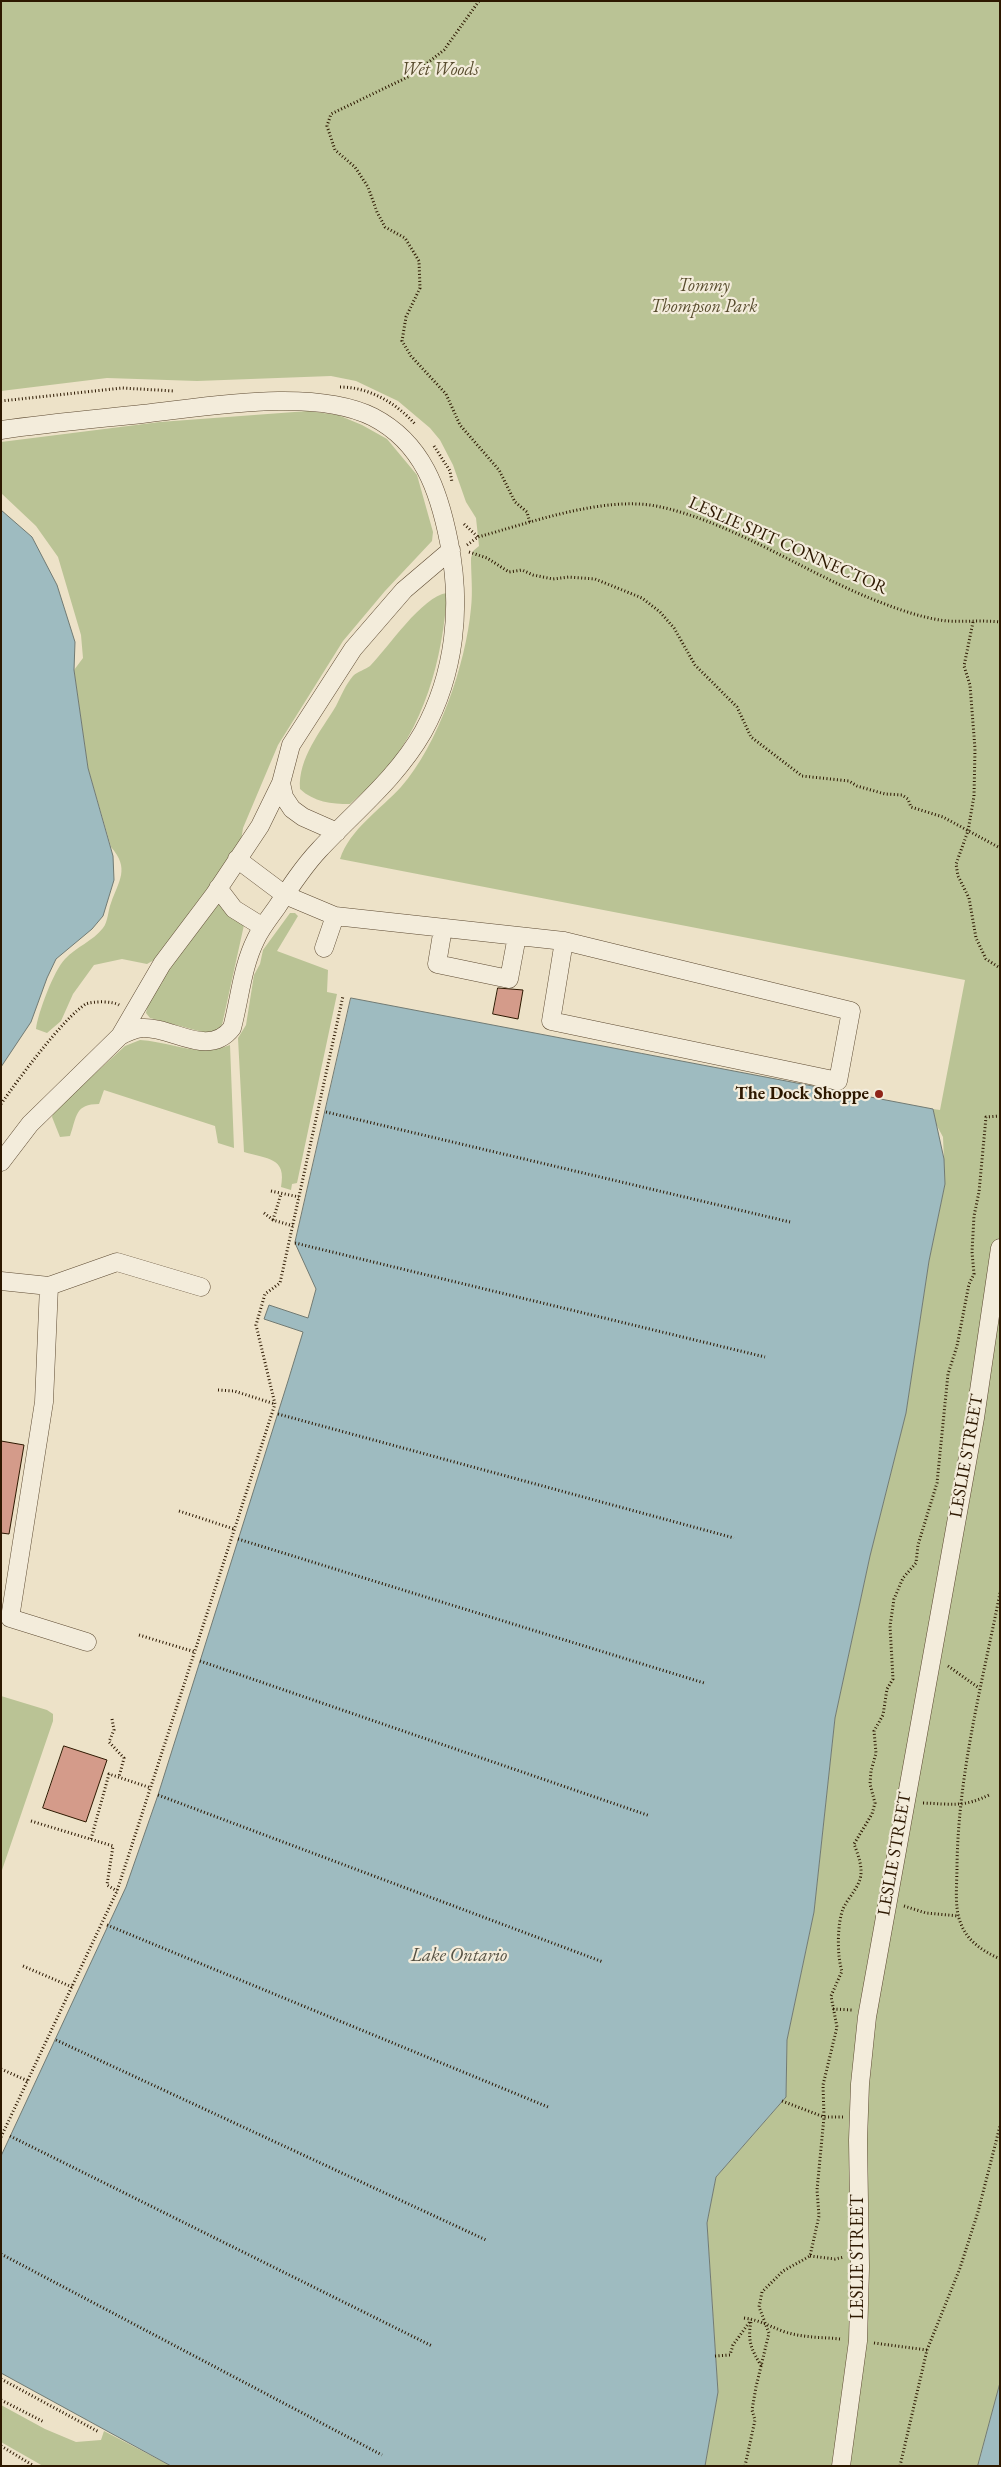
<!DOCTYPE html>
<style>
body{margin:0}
#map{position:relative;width:1001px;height:2467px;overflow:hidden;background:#ede2c8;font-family:"EB Garamond",serif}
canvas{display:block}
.frame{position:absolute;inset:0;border:2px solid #2d1800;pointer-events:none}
</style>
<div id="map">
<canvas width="1001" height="2467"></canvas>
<div class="frame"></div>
</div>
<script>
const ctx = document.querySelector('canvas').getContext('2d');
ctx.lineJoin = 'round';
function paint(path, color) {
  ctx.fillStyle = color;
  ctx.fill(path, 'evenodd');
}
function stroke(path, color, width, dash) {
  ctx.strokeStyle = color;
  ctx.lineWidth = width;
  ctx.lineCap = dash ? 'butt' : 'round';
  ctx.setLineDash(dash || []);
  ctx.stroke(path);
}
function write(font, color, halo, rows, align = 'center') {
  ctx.font = font + ' "EB Garamond",serif';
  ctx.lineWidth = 4.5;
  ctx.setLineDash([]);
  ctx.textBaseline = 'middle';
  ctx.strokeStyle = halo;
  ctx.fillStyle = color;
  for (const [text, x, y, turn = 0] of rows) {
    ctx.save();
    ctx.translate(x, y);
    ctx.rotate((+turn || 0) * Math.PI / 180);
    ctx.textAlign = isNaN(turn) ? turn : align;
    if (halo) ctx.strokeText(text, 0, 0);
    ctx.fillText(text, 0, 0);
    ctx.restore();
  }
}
paint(new Path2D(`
 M1,1H1000V2383L978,2466H705L718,2392L707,2223L716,2177L786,2097L787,2040L814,1912L835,1718L870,1556L906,1413L929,1261L945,1184L943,1137L936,1124L933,1109L940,1110L965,980L340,859C350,829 380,810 401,787C438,745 466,664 471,608C473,592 471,574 471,558L473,551L479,546L476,518L466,502L453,465L440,440L430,428L398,401L356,381L331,376L197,381L107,378L1,391Z
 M308,411L338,415L362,425L387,439L417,475L433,532L432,541L385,591L343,641L278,745L243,828L240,847L191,910L163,955L147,964L122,959L94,965L73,994L61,1021L47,1033L36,1029C38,1013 54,970 65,959C76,947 93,941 103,928C108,922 108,910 111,903C119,880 130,869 111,847L88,768L74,670L83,658L81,635L58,557L36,526L1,493V442L160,422Z
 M447,593C443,658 424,730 378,778C369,787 359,796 350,804C331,804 314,802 300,789C298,758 321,731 336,706C341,696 346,684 353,676C358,671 365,670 370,666C388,648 422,596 447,593Z
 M220,901L244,925L222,1025L217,1031L210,1034L150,1018L146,1013L149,999L162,983L169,966Z
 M290,913H295L298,916L277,951L328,970L327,992L337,994L297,1183L292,1184L291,1190L281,1187C287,1157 267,1159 244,1152L238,1038L246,1025L254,975L260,964L263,950Z
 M140,1040C172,1042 199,1058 230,1045L234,1148L218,1143L215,1126L104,1090L99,1104C75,1104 77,1116 70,1136L60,1137L52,1117L54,1111L125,1046Z
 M1,1696L47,1710L53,1714V1721L1,1873Z
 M1,2405L45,2429L76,2442L101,2440L104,2431L171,2466H43L1,2442Z`), '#bac395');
const water = new Path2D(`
 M1,510L32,537L57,585L75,642L74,670L88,768L113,856L114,880L103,916L92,929L56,959L47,978L31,1022L1,1067Z
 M351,998L933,1109L944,1159L945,1184L929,1261L906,1413L870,1556L835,1718L814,1912L787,2040L786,2097L716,2177L707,2223L718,2392L705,2466H171L1,2373V2156L126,1887L158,1795L288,1381L303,1332L264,1319L269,1305L308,1318L316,1289L295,1243Z
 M1000,2383V2466H978Z`);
paint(water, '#9ebbc0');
stroke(water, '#717a73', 1);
const building = new Path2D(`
 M498,988L523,990L518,1019L493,1014Z
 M1,1441L24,1445L9,1534L1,1533Z
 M64,1746L107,1760L86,1822L43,1808Z`);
paint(building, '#d49b8a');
stroke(building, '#2d1800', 1);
const minor = new Path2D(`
 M1,430C48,423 95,419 142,414C207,407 313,387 373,417C423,443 439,491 449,542C462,607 455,674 423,732C396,779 355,811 319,850C303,867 290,887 277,907C270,917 261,928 256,939C242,967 240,998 232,1028C208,1059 172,1026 142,1028C133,1029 127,1032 120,1036L30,1124L1,1162
 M337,832L303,817L292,809L284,797L281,783L291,745L353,649L404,590L451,550
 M237,859L285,895L335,916L564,941L851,1011L838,1081L551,1021L564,941
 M218,888L234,909L263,927
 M443,928L437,964L509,979L517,936
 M324,948L335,916
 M120,1036L162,964L214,895L260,826L281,783
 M1,1281L49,1286L117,1262L201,1287
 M49,1286L44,1402L10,1618L87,1642
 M841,2466L858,2341L860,2267L858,2140L860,2084L867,2017L975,1418L1000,1248`);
stroke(minor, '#5d4a32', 19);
stroke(new Path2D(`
 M479,1L444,50L412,75L331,114L327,126L335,150L355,167L368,187L377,212L385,227L405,238L419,261L420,288L406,317L402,341L411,356L446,394L460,425L499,470L515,502L527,512L530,523
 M340,387C369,387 396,403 415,424
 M1,401L122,388L174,391
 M434,446L450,471L452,482
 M464,524L478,537
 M467,545L478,537C529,523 603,496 656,506C727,520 800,569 867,597C892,607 920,618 947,621C965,622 982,620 1000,622
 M469,552L487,558L509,572L522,570L533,575L553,579L569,577L595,579L642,598L660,612L674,628L695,665L737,707L751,737L802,776L849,781L857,786L885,794L902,795L908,799L911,807L943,817L1000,848
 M973,622L964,666L970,685L975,749L974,796L968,831L956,864L958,876L969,898L976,938L986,959L1000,968
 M1,1104C17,1081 64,1017 86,1004C93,1001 113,1001 119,1005
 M326,1112L790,1222
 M271,1191L299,1197
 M264,1213L273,1220L293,1226
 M273,1220L281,1194
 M295,1243L765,1357
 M218,1390L234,1391L275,1404
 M278,1414L734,1538
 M179,1511L234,1529
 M238,1539L704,1683
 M1000,1593C982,1684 958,1774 957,1867C957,1885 954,1908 961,1924C968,1942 983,1951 1000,1959
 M139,1635L195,1652
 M200,1661L650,1816
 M948,1666L979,1688
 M112,1719L114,1730L109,1742L124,1758L119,1777
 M158,1795L603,1962
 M923,1803C953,1804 963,1808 991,1794
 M31,1821L113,1846L107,1885L117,1891
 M91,1839L109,1774L151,1788
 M904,1906L926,1913L959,1916
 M107,1925L548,2107
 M23,1966L72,1987
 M833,2009L852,2010
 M56,2040L486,2240
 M1,2069L28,2081
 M782,2101L824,2117H843
 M10,2136L432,2346
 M1,2137L117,1891L275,1404L256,1325L265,1294L280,1283L343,996
 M1,2254L382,2455
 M810,2256L835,2259L844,2257
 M744,2318C760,2320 771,2327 785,2332C804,2338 822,2337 840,2339
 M751,2322C747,2341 752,2351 762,2367
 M874,2343L927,2350
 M715,2356L730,2355L733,2345L751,2320
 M1,2379L99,2432
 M1,2400L44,2422
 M1,2446L34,2466
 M745,2466L755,2420L752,2410L756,2387L769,2333L759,2307L762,2292L783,2271L810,2256L819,2216L817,2190L824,2117L823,2085L837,2027L831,1996L842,1971C837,1957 837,1924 843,1909C848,1897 862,1885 861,1871C861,1862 857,1852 854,1844L872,1814L875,1803L870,1784L871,1771L876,1753L874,1731L883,1715L887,1689L893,1679L890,1626L894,1599L903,1578L916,1563L918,1545L937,1483L948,1374L957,1346L969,1284L974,1274L972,1252L974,1216L979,1192L986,1117L1000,1116
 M900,2466L927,2350L960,2268L978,2212L1000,2126`), '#2d1800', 3, [1, 2.5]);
stroke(minor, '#f3ecdb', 18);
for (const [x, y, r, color] of [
 [879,1094,5,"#8f2418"]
]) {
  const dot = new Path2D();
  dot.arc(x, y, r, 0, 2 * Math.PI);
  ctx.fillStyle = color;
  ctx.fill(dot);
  stroke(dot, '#f3ecdb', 2);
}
write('italic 18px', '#574b2d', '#f3ecdb', [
 ["Wet Woods",440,70],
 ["Tommy",704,286],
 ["Thompson Park",704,307]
]);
write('18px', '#2d1800', '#f3ecdb', [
 ["LESLIE SPIT CONNECTOR",788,546,24],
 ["LESLIE STREET",967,1456,-80],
 ["LESLIE STREET",895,1854,-80],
 ["LESLIE STREET",858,2257,-90]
]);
write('bold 18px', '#2d1800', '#f3ecdb', [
 ["The Dock Shoppe",869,1094]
], 'right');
write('italic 19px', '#555143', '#f3ecdb', [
 ["Lake Ontario",459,1956]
]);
</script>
